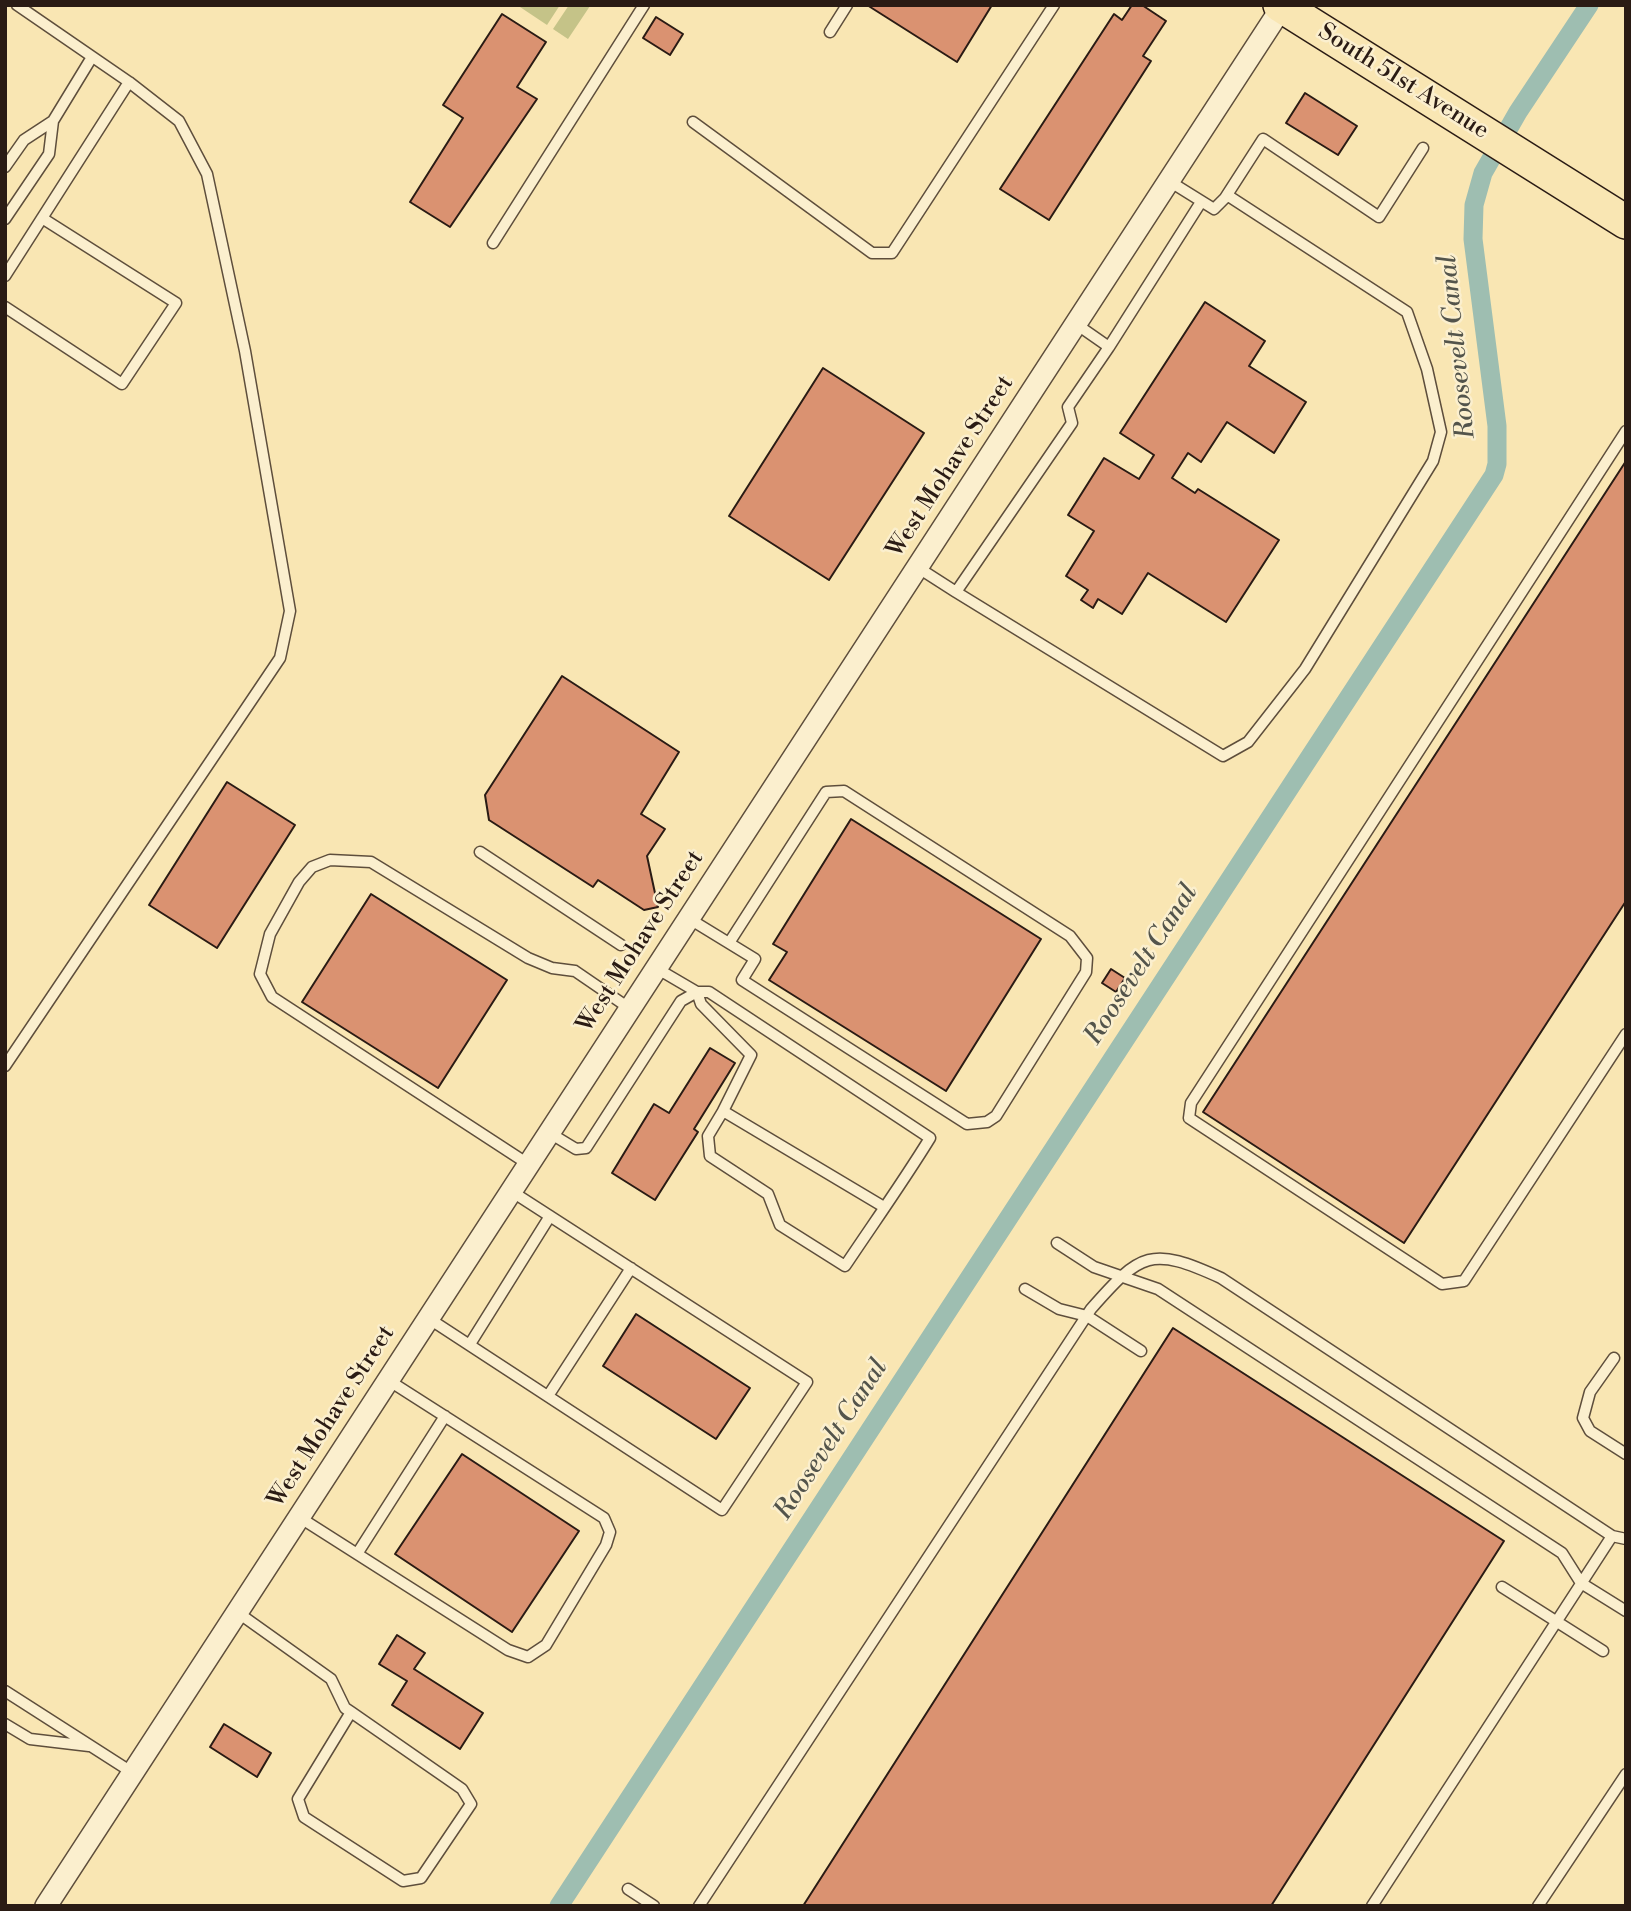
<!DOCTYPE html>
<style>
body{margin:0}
#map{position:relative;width:1631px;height:1911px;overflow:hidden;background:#f9e6b3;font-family:"Libre Bodoni",serif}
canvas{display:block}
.frame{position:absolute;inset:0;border:7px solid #2a1b14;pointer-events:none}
</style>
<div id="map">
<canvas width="1631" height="1911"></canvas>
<div class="frame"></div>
</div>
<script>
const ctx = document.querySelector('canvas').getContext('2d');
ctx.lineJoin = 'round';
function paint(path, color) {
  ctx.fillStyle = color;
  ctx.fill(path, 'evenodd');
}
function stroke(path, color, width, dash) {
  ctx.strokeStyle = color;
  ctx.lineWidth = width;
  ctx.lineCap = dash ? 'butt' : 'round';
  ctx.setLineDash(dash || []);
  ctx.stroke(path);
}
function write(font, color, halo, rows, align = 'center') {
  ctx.font = font + ' "Libre Bodoni",serif';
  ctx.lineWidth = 5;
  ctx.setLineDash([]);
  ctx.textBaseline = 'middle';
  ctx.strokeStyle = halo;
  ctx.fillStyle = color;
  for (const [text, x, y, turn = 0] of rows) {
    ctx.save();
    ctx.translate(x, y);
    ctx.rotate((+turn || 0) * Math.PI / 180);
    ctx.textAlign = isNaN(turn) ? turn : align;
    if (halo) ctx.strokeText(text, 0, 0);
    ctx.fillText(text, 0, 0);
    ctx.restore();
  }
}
paint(new Path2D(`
 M517,5H560L547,25Z
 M569,5L590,6L568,39L553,29Z`), '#c5c388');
stroke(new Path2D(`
 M559,1906L1494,475L1497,464V426L1473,239L1474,205L1483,173L1518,112L1589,5`), '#9ebeb1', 19);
const building = new Path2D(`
 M867,5H992L957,62Z
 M1132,5H1142L1166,21L1143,56L1151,61L1049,220L1000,189L1114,14L1122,20Z
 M502,14L546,42L517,87L537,99L450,227L410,202L463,118L443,105Z
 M656,17L683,34L670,55L643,38Z
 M1305,93L1357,126L1338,155L1286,123Z
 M1205,302L1265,341L1249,366L1306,402L1274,453L1227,422L1201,462L1188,453L1172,478L1195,493L1198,489L1279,540L1226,622L1148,573L1122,614L1098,599L1093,608L1081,600L1088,590L1066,576L1094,531L1068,515L1104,458L1139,479L1154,455L1120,433Z
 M823,368L924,433L829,580L729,516Z
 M1626,461V901L1404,1243L1203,1112Z
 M562,676L679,752L641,814L665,829L647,856L658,907L644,910L598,880L593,887L489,820L485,795Z
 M227,782L295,825L217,948L149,905Z
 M851,819L1041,939L946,1091L769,980L787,952L773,944Z
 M371,894L507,980L438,1088L302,1002Z
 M1111,969L1125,978L1116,992L1102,983Z
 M710,1048L735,1063L694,1129L698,1132L655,1200L612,1173L654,1104L669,1113Z
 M636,1314L750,1388L716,1439L603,1366Z
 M1173,1328L1504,1541L1271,1906H803Z
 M462,1454L579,1531L512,1632L395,1554Z
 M397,1635L425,1653L414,1669L483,1713L460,1749L392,1705L407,1681L379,1664Z
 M224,1724L271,1753L257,1777L210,1747Z`);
paint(building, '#da9271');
stroke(building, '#2a1b14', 2);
const service = new Path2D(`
 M830,32L847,5
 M693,122L872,253H892L1054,5
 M5,167L24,140L53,121
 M1169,181L1214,209L1225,198L1263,139L1379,217L1423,148
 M5,219L49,154L53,121L92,57
 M493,243L644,5
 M5,276L129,82
 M5,307L122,384L176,303L42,218
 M1109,347L1201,202
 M1626,431L1191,1103L1189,1118L1442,1284L1464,1281L1626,1034
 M917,567L956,592L1072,423L1068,407L1109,347L1076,324
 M956,592L1223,756L1248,742L1305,669L1433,461L1441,432L1427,369L1407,312L1227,195
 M480,852L621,945
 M688,918L755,959L742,980L967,1124L987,1122L996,1116L1086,972L1087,958L1070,936L844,791L826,792L729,943
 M656,968L697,992L701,1004L751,1055L723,1111
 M5,1066L280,658L290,611L245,351L207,174L179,121L129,82L17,5
 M548,1132L576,1149L586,1148L681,1001L697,992H709L930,1138C903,1182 873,1224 845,1266L780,1225L768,1194L710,1156L708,1136L723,1111L884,1207
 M528,1164L272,997L260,974L270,934L299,882L312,867L330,860L371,862L528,958L552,968L575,971L629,1008
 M1057,1243L1094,1267L1158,1289L1562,1553L1581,1583L1626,1611
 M1025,1289L1059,1309L1087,1316L1141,1351
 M428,1318L722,1510L807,1382L511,1191
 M470,1344L550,1216
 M1614,1358L1590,1392L1583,1418L1590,1431L1626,1454
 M548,1396L631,1268
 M299,1517L508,1650L528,1657L546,1645L606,1545L610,1532L604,1518L388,1380
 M357,1554L445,1416
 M1502,1587L1603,1651
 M237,1612L331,1679L345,1708L351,1712L462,1789L471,1804L421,1878L403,1881L304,1817L298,1799L351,1712
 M5,1691L133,1773
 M5,1724L30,1739L89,1746
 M628,1889L654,1906
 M699,1906L1091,1309C1141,1252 1151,1246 1221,1278L1612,1536L1626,1539
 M1372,1906L1612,1536
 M1538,1906L1626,1774`);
const minor = new Path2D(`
 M46,1906L1282,7`);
const primary = new Path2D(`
 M1280,5L1626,222`);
stroke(service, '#5e4e3c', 13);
stroke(minor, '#5e4e3c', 24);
stroke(primary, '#2a1b14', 36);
stroke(service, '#fbefce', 10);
stroke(minor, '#fbefce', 21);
stroke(primary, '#f9e6b3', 33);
write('24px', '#2a1b14', '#fbefce', [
 ["South 51st Avenue",1403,82,32],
 ["West Mohave Street",951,467,-57],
 ["West Mohave Street",641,942,-57],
 ["West Mohave Street",332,1417,-57]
]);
write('italic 26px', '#53544b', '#fbefce', [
 ["Roosevelt Canal",1458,347,-96],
 ["Roosevelt Canal",1142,965,-57],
 ["Roosevelt Canal",832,1440,-57]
]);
</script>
